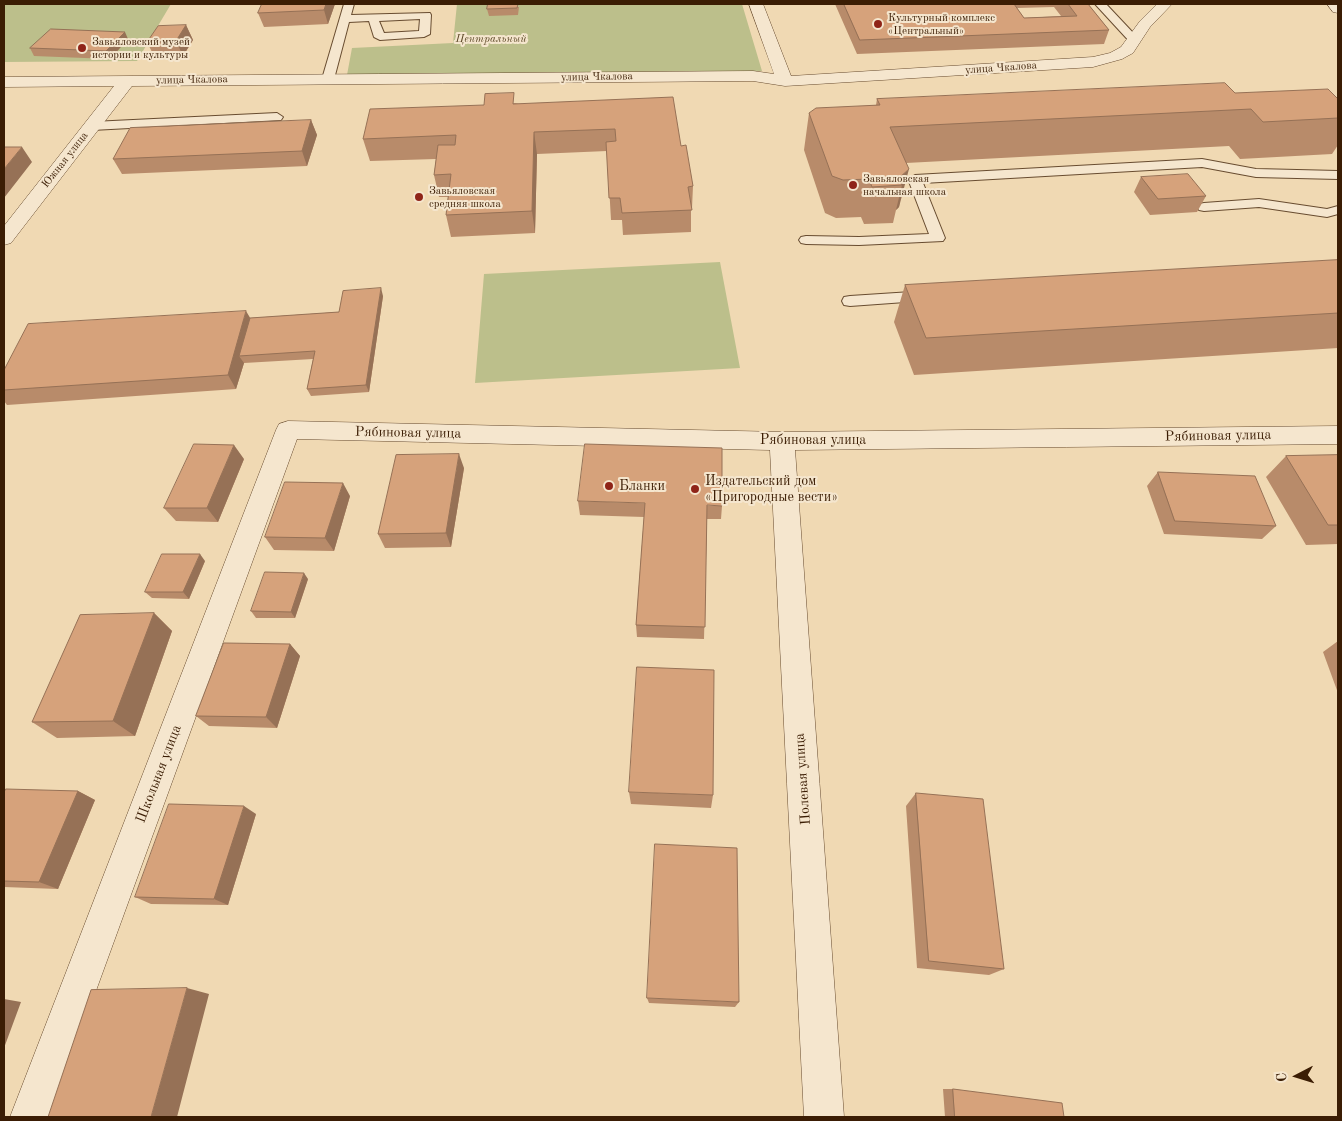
<!DOCTYPE html>
<meta charset="utf-8">
<style>
body{margin:0}
#map{position:relative;width:1342px;height:1121px;overflow:hidden;background:#f0d9b3;font-family:"Old Standard TT",serif}
canvas{display:block}
.frame{position:absolute;inset:0;border:5px solid #3b1d04;pointer-events:none}
.north{position:absolute;left:1272px;top:1051px;width:50px;height:50px;-webkit-text-stroke:4px #f5e6ce;paint-order:stroke;rotate:265deg;font-size:14px;font-weight:700;line-height:20px;text-align:center;color:#3b1d04}
.north::after{content:'';display:block;margin:auto;width:18px;height:22px;background:#3b1d04;clip-path:polygon(50% 0,100% 100%,50% 72%,0 100%)}
</style>
<div id="map">
<canvas width="1342" height="1121"></canvas>
<div class="frame"></div>
<div class="north">С</div>
</div>
<script>
const ctx = document.querySelector('canvas').getContext('2d');
ctx.lineJoin = 'round';
function paint(path, color) {
  ctx.fillStyle = color;
  ctx.fill(path, 'evenodd');
}
function stroke(path, color, width, dash) {
  ctx.strokeStyle = color;
  ctx.lineWidth = width;
  ctx.lineCap = dash ? 'butt' : 'round';
  ctx.setLineDash(dash || []);
  ctx.stroke(path);
}
function write(font, color, halo, rows, align = 'center') {
  ctx.font = font + ' "Old Standard TT",serif';
  ctx.lineWidth = 4;
  ctx.setLineDash([]);
  ctx.textBaseline = 'middle';
  ctx.strokeStyle = halo;
  ctx.fillStyle = color;
  for (const [text, x, y, turn = 0] of rows) {
    ctx.save();
    ctx.translate(x, y);
    ctx.rotate((+turn || 0) * Math.PI / 180);
    ctx.textAlign = isNaN(turn) ? turn : align;
    if (halo) ctx.strokeText(text, 0, 0);
    ctx.fillText(text, 0, 0);
    ctx.restore();
  }
}
paint(new Path2D(`
 M4,4H171L137,61L4,62Z
 M457,4H742L762,71L347,75L352,48L453,43Z
 M720,262L740,368L475,383L484,274Z`), '#bcbf8b');
const service = new Path2D(`
 M344,4H354L351,15L430,13L431,15L430,34L424,37L380,40L374,37L369,21L349,22L334,79L332,82H324L322,79ZM420,19L419,31L384,33L379,21Z
 M1095,4H1106L1138,38L1140,40L1138,42H1130Z
 M277,113L283,117L281,120L92,130L86,126L92,122Z
 M1202,159L1256,169L1338,171V179L1256,177L1202,167L923,183L945,238L943,241L859,245L806,244L801,243L799,240L801,237L806,236L859,237L929,234L908,179L915,175Z
 M1259,199L1327,209L1338,206V214L1327,217L1259,207L1204,211L1199,210L1197,207L1199,204L1204,203Z
 M927,291L933,292L935,296L933,300L850,306L844,305L842,301L844,297L850,296Z`);
const minor = new Path2D(`
 M749,4H763L791,76L1093,57L1110,53L1121,47L1140,21L1157,4H1172L1150,27L1133,53L1122,59L1093,67L785,86L753,81L132,86L11,243L4,245V226L114,86L4,87V77L753,71L774,74Z
 M1327,4H1338V13L1333,12Z
 M288,421L782,432L1338,426V444L795,450L844,1117H804L770,450L297,439L50,1117H10L276,430L279,424Z`);
stroke(service, '#684c30', 2);
stroke(minor, '#684c30', 1);
paint(service, '#f5e6ce');
paint(minor, '#f5e6ce');
paint(new Path2D(`
 M262,4H335L328,24L264,27L258,13Z
 M835,4H1088L1109,30L1104,44L857,54ZM1054,7L1061,16L1024,18L1017,8Z
 M519,7L518,15L489,16L487,9Z
 M186,25L193,40L183,56H154L147,42Z
 M128,39L110,59L34,56L30,48Z
 M1235,93L1338,99V145L1332,154L1240,159L1229,146L906,163L899,207L896,210L893,223L864,224L861,217L836,218L825,213L804,150L809,113L876,105L877,99Z
 M515,103L681,146L693,186L692,208H691V232L623,235L622,220H611L607,151L537,154L535,233L451,237L446,215L448,197H439L434,175L436,159L370,161L363,139Z
 M311,120L317,135L307,166L122,174L113,159Z
 M1141,177L1206,196L1197,212L1150,215L1134,192Z
 M1338,260V348L914,375L894,322L905,285Z
 M383,296L369,392L311,396L307,389L313,359L244,363L236,389L7,405L4,401V390L250,318L339,312Z
 M1338,455V544L1306,545L1266,477L1286,456Z
 M244,459L218,522L176,521L164,508Z
 M464,468L451,547L385,548L378,534Z
 M1158,472L1276,526L1262,539L1164,534L1147,486Z
 M350,496L334,551L274,550L265,537Z
 M578,501L722,506L721,519H707L704,639L637,637L636,625L644,517L580,515Z
 M205,561L189,599L152,598L145,592Z
 M308,579L295,618H256L251,611Z
 M154,613L172,631L135,736L57,738L32,722Z
 M1338,641V693L1323,652Z
 M290,644L300,656L277,728L209,726L196,716Z
 M78,791L95,800L58,889L4,887V793Z
 M629,792L713,795L711,808L631,804Z
 M916,793L1004,969L989,975L917,968L906,806Z
 M256,814L228,905L151,904L135,897Z
 M647,998L739,1002L735,1007L649,1003Z
 M943,1089H953L1064,1117H945Z`), '#b88b6a');
paint(new Path2D(`
 M326,4H335L328,24L324,10Z
 M186,25L193,40L183,56L176,41Z
 M125,32L128,39L110,59L106,51Z
 M311,120L317,135L307,166L302,151Z
 M534,132L537,154L535,233L532,211Z
 M22,147L32,162L4,198V169Z
 M909,169L899,207L896,210L902,185L899,178Z
 M381,288L383,296L369,392L366,385Z
 M246,311L255,326L239,356L244,363L236,389L228,375Z
 M234,445L244,459L218,522L207,508Z
 M459,454L464,468L451,547L446,533Z
 M343,483L350,496L334,551L325,538Z
 M200,554L205,561L189,599L183,592Z
 M304,573L308,579L295,618L291,612Z
 M154,613L172,631L135,736L113,721Z
 M290,644L300,656L277,728L266,717Z
 M78,791L95,800L58,889L39,882Z
 M244,806L256,814L228,905L214,899Z
 M187,988L209,994L177,1117H151Z
 M4,999L21,1002L4,1048Z`), '#967156');
const building = new Path2D(`
 M262,4H326L324,10L258,13Z
 M488,4H518L517,8L487,9Z
 M844,4H1014L1024,18L1077,16L1068,4H1088L1109,30L860,40Z
 M186,25L176,41L147,42L158,26Z
 M51,29L125,32L106,51L30,48Z
 M1225,83L1235,93L1328,89L1338,99V118L1263,122L1251,109L890,127L909,169L899,178L902,185L872,187L869,179L843,180L832,176L809,113L816,108L880,105L877,99Z
 M514,93L513,104L673,97L681,146L686,145L693,186L688,187L692,210L622,213L620,198H609L606,142L616,141L615,129L534,132L532,211L446,215L451,174L434,175L438,145H455L456,135L363,139L370,109L484,105L485,94Z
 M311,120L302,151L113,159L130,128Z
 M4,147H22L4,169Z
 M1188,174L1206,196L1158,199L1141,177Z
 M1338,260V313L926,338L905,285Z
 M381,288L366,385L307,389L315,351L239,356L250,318L339,312L343,291Z
 M246,311L228,375L4,390V370L28,324Z
 M194,444L234,445L207,508H164Z
 M585,444L722,448V506L707,505L705,627L636,625L645,503L578,501Z
 M459,454L446,533L378,534L396,455Z
 M1338,455V525H1328L1286,456Z
 M1158,472L1255,476L1276,526L1175,521Z
 M285,482L343,483L325,538L265,537Z
 M162,554H200L183,592H145Z
 M265,572L304,573L291,612L251,611Z
 M154,613L113,721L32,722L80,615Z
 M224,643L290,644L266,717L196,716Z
 M637,667L714,670L713,795L629,792Z
 M6,789L78,791L39,882L4,881V793Z
 M916,793L983,799L1004,969L929,961Z
 M169,804L244,806L214,899L135,897Z
 M655,844L737,848L739,1002L647,998Z
 M187,988L151,1117H48L91,990Z
 M953,1089L1062,1103L1064,1117H955Z`);
paint(building, '#d6a27b');
stroke(building, '#967156', 1);
for (const [x, y, r, color] of [
 [878,24,5,"#8f2418"],
 [82,48,5,"#8f2418"],
 [853,185,5,"#8f2418"],
 [419,197,5,"#8f2418"],
 [609,486,5,"#8f2418"],
 [695,489,5,"#8f2418"]
]) {
  const dot = new Path2D();
  dot.arc(x, y, r, 0, 2 * Math.PI);
  ctx.fillStyle = color;
  ctx.fill(dot);
  stroke(dot, '#f5e6ce', 2);
}
write('11px', '#3b1d04', '#f5e6ce', [
 ["Культурный комплекс",888,18],
 ["«Центральный»",888,31],
 ["Завьяловский музей",92,42],
 ["истории и культуры",92,55],
 ["Завьяловская",863,179],
 ["начальная школа",863,192],
 ["Завьяловская",429,191],
 ["средняя школа",429,204]
], 'left');
write('italic 11px', '#5b4626', '#f5e6ce', [
 ["Центральный",491,39]
]);
write('11px', '#3b1d04', '#f5e6ce', [
 ["улица Чкалова",1001,68,-4],
 ["улица Чкалова",597,77,-1],
 ["улица Чкалова",192,80,-1],
 ["Южная улица",65,160,-52]
]);
write('14px', '#3b1d04', '#f5e6ce', [
 ["Рябиновая улица",408,433,1],
 ["Рябиновая улица",1218,436,-1],
 ["Рябиновая улица",813,440],
 ["Школьная улица",159,774,-69],
 ["Полевая улица",803,779,-94]
]);
write('14px', '#3b1d04', '#f5e6ce', [
 ["Издательский дом",705,481],
 ["«Пригородные вести»",705,497],
 ["Бланки",619,486]
], 'left');
</script>
